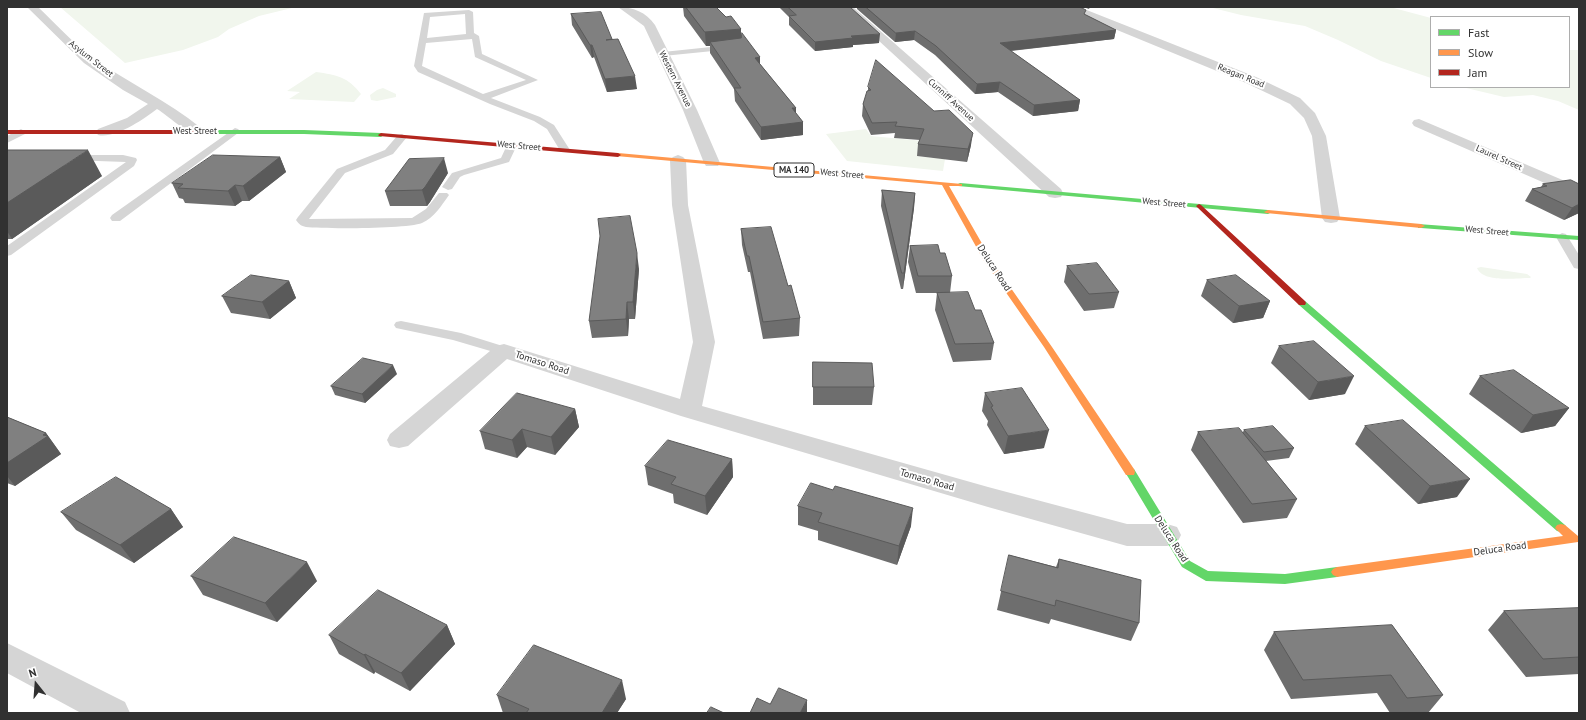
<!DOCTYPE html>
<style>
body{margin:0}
#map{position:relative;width:1586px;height:720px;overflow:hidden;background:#fff;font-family:"PT Sans",sans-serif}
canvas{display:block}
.frame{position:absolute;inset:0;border:8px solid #313131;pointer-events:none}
.legend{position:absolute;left:1430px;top:16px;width:140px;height:72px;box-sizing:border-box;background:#fff;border:1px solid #adadad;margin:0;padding:5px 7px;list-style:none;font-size:12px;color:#313131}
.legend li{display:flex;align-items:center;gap:8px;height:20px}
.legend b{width:20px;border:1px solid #adadad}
.north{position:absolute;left:16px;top:664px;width:40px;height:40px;-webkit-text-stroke:3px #fff;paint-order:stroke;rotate:343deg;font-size:11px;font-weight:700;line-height:16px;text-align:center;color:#313131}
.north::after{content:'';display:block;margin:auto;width:14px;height:18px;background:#313131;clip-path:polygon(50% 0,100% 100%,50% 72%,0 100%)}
</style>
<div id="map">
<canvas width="1586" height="720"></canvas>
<div class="frame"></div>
<ul class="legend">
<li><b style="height:5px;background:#63d668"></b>Fast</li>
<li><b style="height:5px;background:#ff974d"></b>Slow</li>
<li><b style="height:5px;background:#b3261e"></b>Jam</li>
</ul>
<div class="north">N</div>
</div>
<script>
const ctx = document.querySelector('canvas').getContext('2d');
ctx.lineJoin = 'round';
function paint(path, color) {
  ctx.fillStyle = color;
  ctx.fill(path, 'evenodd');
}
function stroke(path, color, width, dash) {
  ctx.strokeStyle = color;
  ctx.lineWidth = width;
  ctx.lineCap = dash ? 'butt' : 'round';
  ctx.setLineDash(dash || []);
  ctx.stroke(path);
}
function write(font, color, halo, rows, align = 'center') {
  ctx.font = font + ' "PT Sans",sans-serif';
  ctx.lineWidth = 4;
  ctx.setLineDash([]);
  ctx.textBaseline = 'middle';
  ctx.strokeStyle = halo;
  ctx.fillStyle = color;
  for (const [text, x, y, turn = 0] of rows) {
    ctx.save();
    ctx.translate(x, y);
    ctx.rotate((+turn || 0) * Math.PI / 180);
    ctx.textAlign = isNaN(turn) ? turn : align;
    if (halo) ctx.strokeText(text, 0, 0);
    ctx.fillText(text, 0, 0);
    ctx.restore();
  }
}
paint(new Path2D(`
 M60,7H296L259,16L229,29L218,37L183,50L125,63Z
 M1209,7H1390L1431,18V78L1381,61L1338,40L1305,26L1241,15Z
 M1569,50H1579V110L1558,101L1533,95L1504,97L1462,87H1569Z
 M316,72C337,75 348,77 361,94L354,102L289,99L300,92L287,91Z
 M383,88L396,94V97L377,101L371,100L370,95L377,90Z
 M866,129L871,136L923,141L917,156L945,159L943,171L847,161L826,134Z
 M1481,267L1527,274L1531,277L1530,278C1516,278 1483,283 1477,268Z`), '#f1f6ed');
paint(new Path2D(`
 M469,10L473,12L474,33L479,36L482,54L538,80L491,98L540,117L554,125L570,150L569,152H561L547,129L534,121L490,104L418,72L414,66L424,13ZM465,14L466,34L427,38L430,17ZM472,39L475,57L526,80L483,94L422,66L426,43Z
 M730,45H733V49L663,56L659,54L663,52Z
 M235,128L238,129L240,131L238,133L120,221H112L110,218L112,215Z
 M21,129L26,132L25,134L7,143V136Z
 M402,134L407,137L393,154L345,173L309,219L412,218L426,209L439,193H447L449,195C441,206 434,218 422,223C407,229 323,229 306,227C301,226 299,224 296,220L298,217L337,169L385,150L398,135Z
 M512,142L517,145L509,162L464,175L460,177L452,189L448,190L442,187L452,173L501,158L508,143Z
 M73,155H123L136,158L137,160L134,166L11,255L7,256V246L126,162L69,160L68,158Z
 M1562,233L1566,234L1579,255V269L1574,268L1556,237Z
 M401,321L461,333L509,348L511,351L509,354L504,355L453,340L396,328L394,325L396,322Z`), '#d5d5d5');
paint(new Path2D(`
 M27,7H38C56,24 74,44 94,59C129,83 168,101 201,128L203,131L201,134C189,137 169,116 157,109C144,119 115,139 98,135L96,132L98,129L127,118L148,104L123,90L84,63Z
 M618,7C633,7 646,12 655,25L697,110L720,163L718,166H706L704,163L683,110L644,26Z
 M842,7H853L1061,189L1063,193L1061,197L1055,198L1049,197Z
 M1065,7H1079L1256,77L1300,98L1315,113L1326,136L1340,218L1337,222L1331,223L1325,222L1322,218L1312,136L1304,118L1290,104L1246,83L1066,9Z
 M1419,119L1579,187V198L1414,126L1412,123L1414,120Z
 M678,155L683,157L686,160L688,205L715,342L702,406L988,487L1127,524H1167L1177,527L1181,535L1177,543L1167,546H1127L988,507L681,416L507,359L408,446L399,448L390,446L387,440L390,434L496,346L504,344L680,399L693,342L672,205L670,160L673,157Z
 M7,643L125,702L130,713H81L7,673Z`), '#d5d5d5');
paint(new Path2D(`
 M304,130L381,133L384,135L381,137L304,134H201L198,132L201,130Z
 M960,183L1268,210L1272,212L1268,214L958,186V184Z
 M1418,224L1579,236V240L1421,228H1418Z
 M1299,301H1305L1565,525L1567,528L1565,531L1561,532L1557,531L1299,305L1298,303Z
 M1130,468L1134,469L1190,561L1208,571L1285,574L1337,567L1341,569L1343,572L1341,575L1337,577L1285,584L1206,581L1182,567L1125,472L1126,469Z`), '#63d668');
paint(new Path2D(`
 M618,153L962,184V186H949L992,261L1052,347L1134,469L1135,472L1134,475H1126L1044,347L984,261L942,185L616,156L615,155Z
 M1268,210L1421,224L1425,226L1421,228L1266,213L1264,212Z
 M1561,524L1565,525L1578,536V542L1337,577L1333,575L1331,572L1333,569L1337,567L1563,536L1555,528L1557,525Z`), '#ff974d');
paint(new Path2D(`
 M7,130H201L204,132L201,134H7Z
 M381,133L618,153L621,155L618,157L379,136L378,135Z
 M1199,204L1201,205L1305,301L1306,303L1305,305H1299L1197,207L1196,206Z`), '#b3261e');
paint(new Path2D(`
 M683,7H716L726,17L741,29V37L760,57V64L796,108V114L803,122V135L761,140L735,101L734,89L710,53V46H706L684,16Z
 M779,7H850L879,43L853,45V47L815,51L789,25V17Z
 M857,7H1080L1085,15L1116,30L1114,39L1011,51L1080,100L1078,111L1033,116L998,92L975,94L935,55L914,40L895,42L857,9Z
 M1083,7H1090L1089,9Z
 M571,14L612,39L637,89L607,92L594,57L592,58L572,25Z
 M868,87L934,111L971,145L967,162L917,156L918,144L920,140L894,138L895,133L871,135L862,116L863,104L868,91Z
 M7,150L102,176L12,239H7Z
 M280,157L286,172L249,201H242L235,206L185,203L183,199L179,198L172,183Z
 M448,173L430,202L427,206H390L385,191Z
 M1571,180L1579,213L1564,220L1525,201L1532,189L1541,187L1543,184Z
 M882,190L915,193L914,208L903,289H901L881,206Z
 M741,229L788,286L800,318L799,336L763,339L750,272H748L742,245Z
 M910,246L940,253L952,276L950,293H916L908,262Z
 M1067,266L1119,292L1114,308L1084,311L1064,282Z
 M639,269L635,319H629L628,336L592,338L589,321Z
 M1207,280L1270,301L1263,318L1233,323L1201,296Z
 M289,281L296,298L270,319L231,313L222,296Z
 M937,293L975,310L994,343L991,360L953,362L935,310Z
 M1279,346L1345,394L1309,400L1271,363Z
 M813,362L874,387L872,405H813Z
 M397,374L365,403L335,395L331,386Z
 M1480,376L1569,408L1555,426L1521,433L1469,394Z
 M985,393L1044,448L1004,454L987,425L988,421L982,411Z
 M575,409L579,427L555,455L527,447L517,458L485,449L480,431Z
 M7,417L46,433L61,454L15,486L7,483Z
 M1365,426L1457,497L1418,504L1355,444Z
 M1244,430L1294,448L1289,458L1266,461L1297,499L1287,518L1243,523L1191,450L1198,432H1243Z
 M732,459L733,477L707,515L674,503L673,494L648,485L645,466Z
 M833,490L911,526L897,565L818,540V531L798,525V506Z
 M171,509L183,527L134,563L76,530L61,512Z
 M1009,555L1056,567L1059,559L1139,623L1131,641L1051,619L1049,624L997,610Z
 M191,576L317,581L277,622L203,595Z
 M1579,608V674L1526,677L1488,630L1504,611Z
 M447,625L455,644L410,691L375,672L374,674L339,654L329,635Z
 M1392,625L1443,695L1428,713H1390L1377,693L1291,699L1264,650L1274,632Z
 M497,695L626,699L617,713H503Z`), '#6e6e6e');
paint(new Path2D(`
 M741,29V43L710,42V46H706L705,32Z
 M1116,30L1114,39L998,52L1000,43Z
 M915,31L914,40L895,42L896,33Z
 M880,34L879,43L853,45V47L815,51V42L851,36Z
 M590,45H592L594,57L592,58Z
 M760,57V69L755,58Z
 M635,76L637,89L607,92L605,79Z
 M1000,82L998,92L975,94L977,84Z
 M1080,100L1078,111L1033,116L1034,105Z
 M792,108H796V120Z
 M803,122V135L761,140V127Z
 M973,133L971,145L967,162L968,149Z
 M88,150L102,176L12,239L7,231V203Z
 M280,157L286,172L249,201L243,186Z
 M444,158L448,173L430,202L427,206L422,190Z
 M235,185L242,201L235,206L228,191Z
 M915,193L914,208L903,289L904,273Z
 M1579,204V213L1564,220L1572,208Z
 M637,253L639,269L635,319L633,302Z
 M289,281L296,298L270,319L262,302Z
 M1270,301L1263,318L1233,323L1239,306Z
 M627,302L629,319L628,336L626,319Z
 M393,365L397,374L365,403L362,394Z
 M1354,376L1345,394L1309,400L1318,382Z
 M1569,408L1555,426L1521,433L1533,415Z
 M575,409L579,427L555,455L551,437Z
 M522,429L527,447L517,458L512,440Z
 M1049,430L1044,448L1004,454L1008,436Z
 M46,433L61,454L15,486L7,476V463Z
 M732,459L733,477L707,515L705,496Z
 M1470,479L1457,497L1418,504L1430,486Z
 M913,508L911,526L897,565L899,546Z
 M171,509L183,527L134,563L120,545Z
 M307,562L317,581L277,622L265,603Z
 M447,625L455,644L410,691L401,673Z
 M365,654L375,672L374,674L364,655Z
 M622,680L626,699L617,713H602Z
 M807,700V713H800Z`), '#5a5a5a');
const building = new Path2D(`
 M686,7H716L726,17L731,16L741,29L705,32Z
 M788,7H850L880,34L851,36L853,38L815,42L789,16L796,15Z
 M866,7H1080L1086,10L1084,14L1116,30L1000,43L1080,100L1034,105L1000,82L977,84L936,46L915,31L896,33Z
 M601,12L612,39L606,40L618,39L635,76L605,79L592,45H590L571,14Z
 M742,33L760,57L755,58L796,108H792L803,122L761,127L734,88H741L710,42L741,38Z
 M876,60L934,111L949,110L973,133L968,149L918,144L924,129L895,126L897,122L872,123L863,104L867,91L871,90L868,87Z
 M7,150H88L7,203Z
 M213,155L280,157L243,186L235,185L228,191L178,188L183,184L172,183Z
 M444,158L425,187L422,190L385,191L409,159Z
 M1571,180L1579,184V204L1572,208L1532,189L1547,186L1543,184Z
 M882,190L915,193L904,273H902Z
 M630,216L637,253L633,302H627L626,319L589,321L600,236L598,219Z
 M771,227L788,286L791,285L800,318L763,322L749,256H747L741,229Z
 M938,245L940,253H945L952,276H918L910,246Z
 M1097,263L1119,292L1089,294L1067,266Z
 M251,275L289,281L262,302L222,296Z
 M1236,275L1270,301L1239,306L1207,280Z
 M968,292L975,310H981L994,343L955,344L937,293Z
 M1314,341L1354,376L1318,382L1279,346Z
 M363,358L393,365L362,394L331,386Z
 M813,362L872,363L874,387H813Z
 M1514,370L1569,408L1533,415L1480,376Z
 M1022,388L1049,430L1008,436L991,407L993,406L985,393Z
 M517,393L575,409L551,437L522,429L512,440L480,431Z
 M7,417L46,433L43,435L48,436L7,463Z
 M1403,420L1470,479L1430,486L1365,426Z
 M1273,426L1294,448L1264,452L1244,430Z
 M1239,428L1297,499L1252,504L1198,432Z
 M668,440L732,459L705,496L671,484L676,477L645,466Z
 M116,477L171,509L120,545L61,512Z
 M811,483L833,490L835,486L913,508L899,546L818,522L822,513L798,506Z
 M234,537L307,562L265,603L191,576Z
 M1009,555L1058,568L1059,559L1141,580L1139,623L1056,600L1055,606L1001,591Z
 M378,590L447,625L401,673L365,654L364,655L329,635Z
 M1579,608V657L1543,659L1504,611Z
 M1392,625L1443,695L1407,698L1391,675L1303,680L1274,632Z
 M534,645L622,680L602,713H526L529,709L497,695Z
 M779,688L807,700L800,713H750L757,698L770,704Z
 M711,707L724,713H707Z`);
paint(building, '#808080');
stroke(building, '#5a5a5a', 1);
write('9px', '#313131', '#fff', [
 ["Asylum Street",91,59,38],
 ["Reagan Road",1241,76,22],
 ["Western Avenue",675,79,63],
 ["Cunniff Avenue",951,100,42],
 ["West Street",195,131],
 ["West Street",519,146,5],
 ["Laurel Street",1499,158,24],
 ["West Street",842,174,5],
 ["West Street",1164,203,5],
 ["West Street",1487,231,5]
]);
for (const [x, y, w] of [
 [794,170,40]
]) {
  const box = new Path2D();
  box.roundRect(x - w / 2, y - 7, w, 14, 3);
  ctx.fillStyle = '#fff';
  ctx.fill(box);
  stroke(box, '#313131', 1);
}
write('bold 9px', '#313131', null, [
 ["MA 140",794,170]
]);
write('10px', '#313131', '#fff', [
 ["Deluca Road",994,268,57],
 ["Tomaso Road",542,363,18],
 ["Tomaso Road",927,480,16],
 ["Deluca Road",1171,539,57],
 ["Deluca Road",1500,549,-8]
]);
</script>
